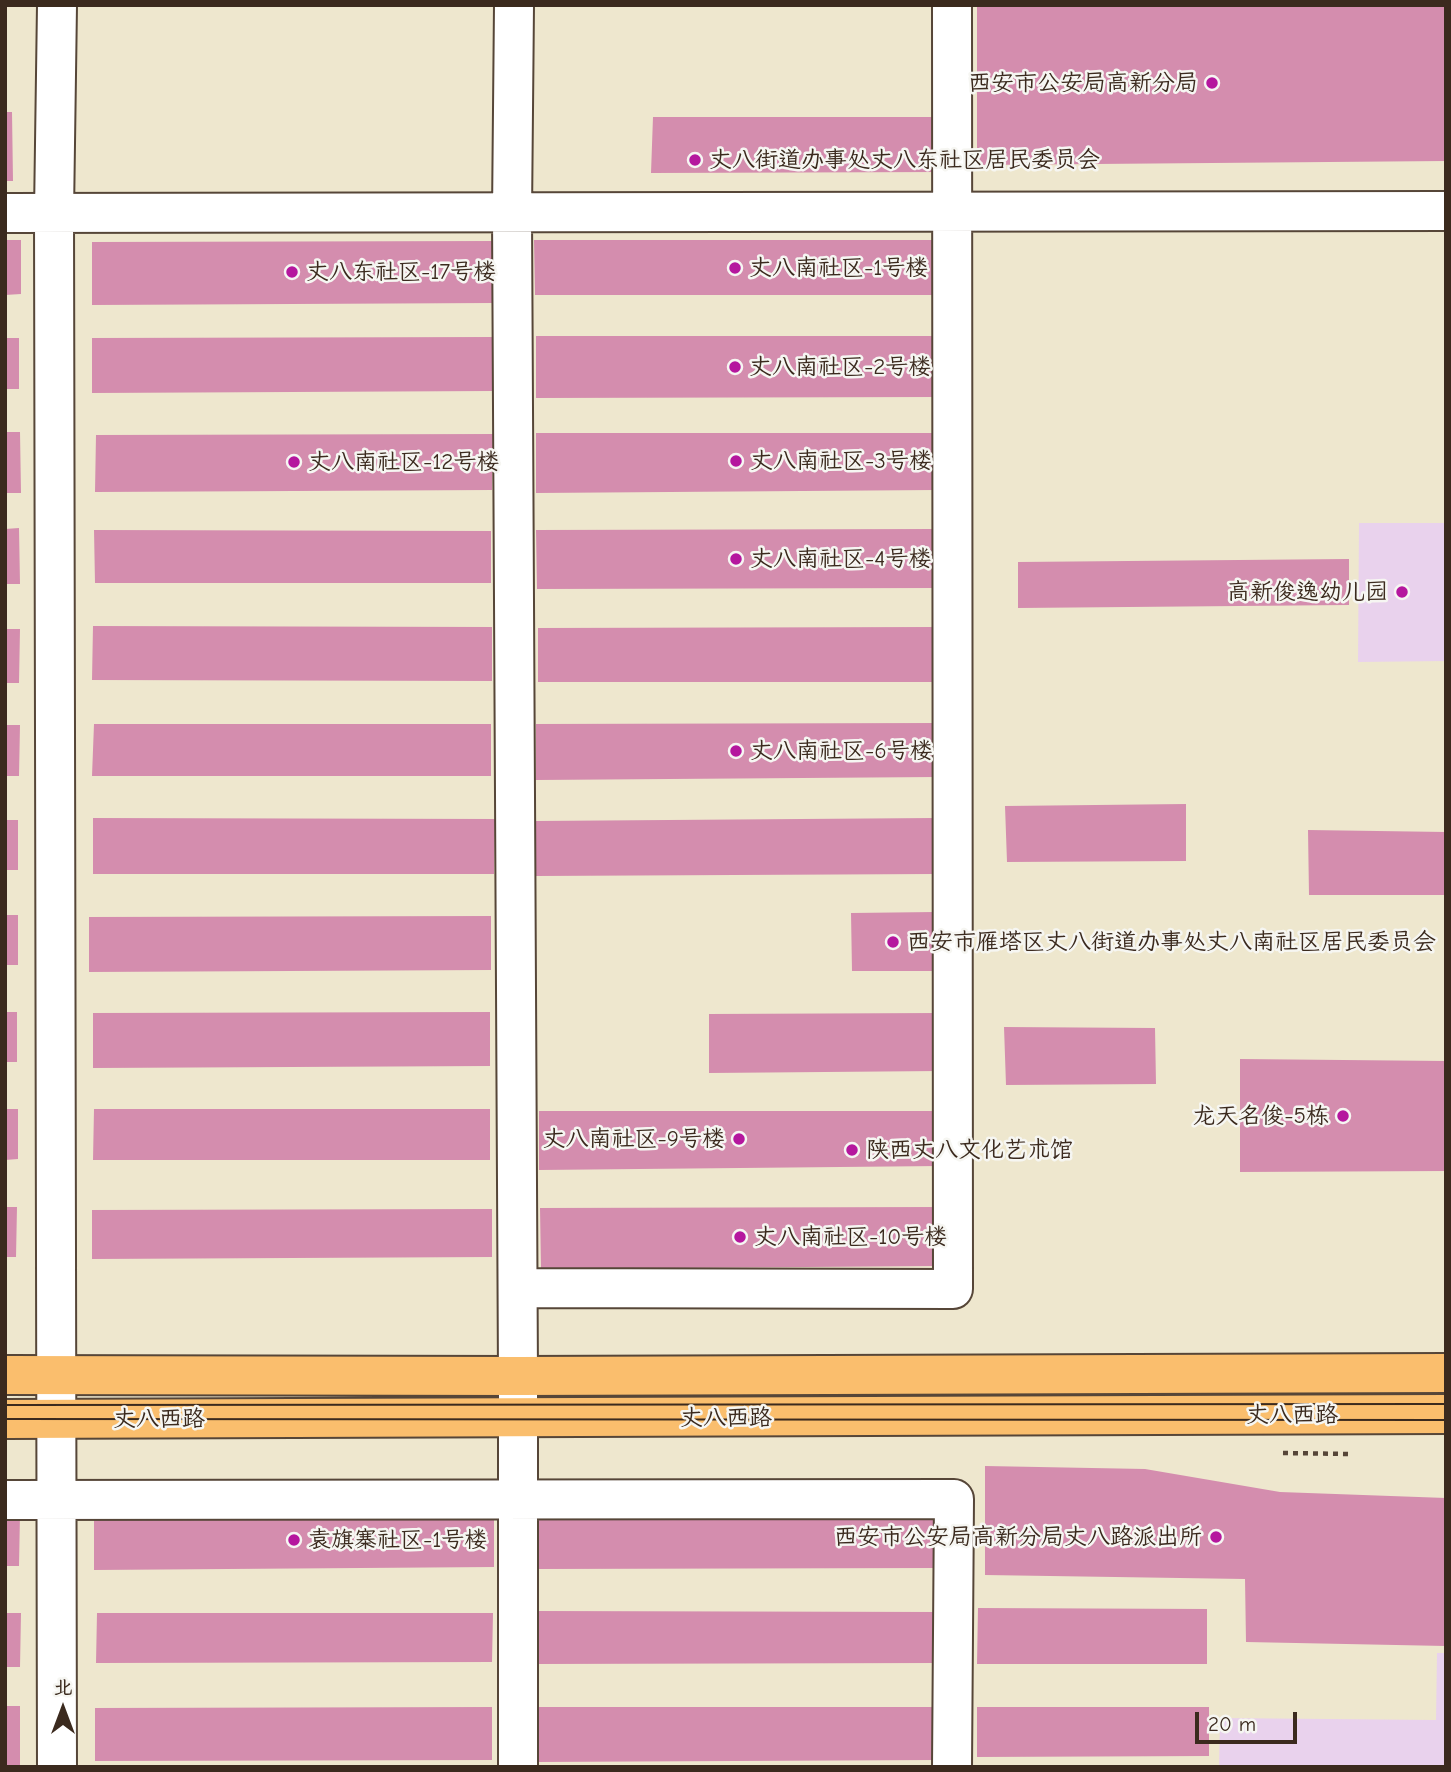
<!DOCTYPE html>
<meta charset="utf-8">
<style>
body{margin:0}
#map{position:relative;width:1451px;height:1772px;overflow:hidden;background:#eee7ce;font-family:"Comic Neue","LXGW WenKai TC",sans-serif}
canvas{display:block}
.frame{position:absolute;inset:0;border:7px solid #3b2a1e;pointer-events:none}
.north{position:absolute;left:28px;top:1674px;width:70px;height:70px;-webkit-text-stroke:5px #f6f6f2;paint-order:stroke;rotate:0deg;font-size:19px;font-weight:700;line-height:28px;text-align:center;color:#3b2a1e}
.north::after{content:'';display:block;margin:auto;width:24px;height:32px;background:#3b2a1e;clip-path:polygon(50% 0,100% 100%,50% 72%,0 100%)}
.scale{position:absolute;left:1195px;top:1712px;width:102px;height:32px;box-sizing:border-box;border:4px solid #3b2a1e;border-top:0;padding-left:9px;font-size:21px;line-height:24px;white-space:nowrap;color:#3b2a1e;-webkit-text-stroke:5px #f6f6f2;paint-order:stroke}
</style>
<div id="map">
<canvas width="1451" height="1772"></canvas>
<div class="frame"></div>
<div class="north">北</div>
<div class="scale">20 m</div>
</div>
<script>
const ctx = document.querySelector('canvas').getContext('2d');
ctx.lineJoin = 'round';
function paint(path, color) {
  ctx.fillStyle = color;
  ctx.fill(path, 'evenodd');
}
function stroke(path, color, width, dash) {
  ctx.strokeStyle = color;
  ctx.lineWidth = width;
  ctx.lineCap = dash ? 'butt' : 'round';
  ctx.setLineDash(dash || []);
  ctx.stroke(path);
}
function write(font, color, halo, rows, align = 'center') {
  ctx.font = font + ' "Comic Neue","LXGW WenKai TC",sans-serif';
  ctx.lineWidth = 5;
  ctx.setLineDash([]);
  ctx.textBaseline = 'middle';
  ctx.strokeStyle = halo;
  ctx.fillStyle = color;
  for (const [text, x, y, turn = 0] of rows) {
    ctx.save();
    ctx.translate(x, y);
    ctx.rotate((+turn || 0) * Math.PI / 180);
    ctx.textAlign = isNaN(turn) ? turn : align;
    if (halo) ctx.strokeText(text, 0, 0);
    ctx.fillText(text, 0, 0);
    ctx.restore();
  }
}
paint(new Path2D(`
 M1359,523H1446V661L1358,662Z
 M1437,1653H1446V1767H1219L1220,1718L1436,1720Z`), '#e9d2ed');
paint(new Path2D(`
 M977,5H1446V161L977,165Z
 M5,112H12L13,181H5Z
 M653,117H939L941,172L651,173Z
 M5,240H21V294L5,295Z
 M534,240H936L935,295H535Z
 M494,241L492,303L92,305V242Z
 M536,336H935V397L536,398Z
 M493,337L492,391L92,393V338Z
 M5,338H19V389H5Z
 M5,432H20L21,493H5Z
 M536,433H936L935,490L536,493Z
 M493,434L492,490L95,492L96,435Z
 M19,528L20,584H5V529Z
 M936,529L934,588L537,589L536,530Z
 M94,530L491,531V583H95Z
 M1349,559V605L1018,608V562Z
 M93,626L492,627V681L92,680Z
 M935,627V682H538V628Z
 M5,629H20L19,683H5Z
 M936,723V777L536,780V724Z
 M94,724H491V776H92Z
 M5,725H20L19,776H5Z
 M1186,804V861L1007,862L1005,806Z
 M93,818L495,819L494,874H93Z
 M934,818L933,874L535,876L536,821Z
 M5,820H18V870H5Z
 M1308,830L1446,832V895H1309Z
 M935,912V971H852L851,913Z
 M5,915H18V965H5Z
 M491,916V970L89,972V917Z
 M5,1012H17V1062H5Z
 M490,1012V1066L93,1068V1013Z
 M940,1013V1071L709,1073V1014Z
 M1004,1027L1155,1028L1156,1084L1006,1085Z
 M1240,1059L1446,1061V1171L1240,1172Z
 M5,1109H18V1159L5,1160Z
 M94,1109H490V1160H93Z
 M539,1111H939L940,1166L539,1170Z
 M5,1207H17L16,1257H5Z
 M939,1207V1266L541,1269L540,1208Z
 M492,1209V1257L92,1259V1210Z
 M985,1466L1145,1469L1280,1492L1446,1498V1646L1246,1642L1245,1579L985,1575Z
 M494,1511V1567L94,1570V1514Z
 M539,1512L935,1514L934,1568L539,1569Z
 M5,1514H20L19,1566H5Z
 M978,1608L1207,1609V1664H977Z
 M538,1611L936,1612L934,1663L538,1664Z
 M5,1613H21L20,1667H5Z
 M97,1613H493L492,1662L96,1663Z
 M5,1706H20V1765H5Z
 M492,1707V1760L95,1761V1708Z
 M536,1707H935V1760L535,1762Z
 M977,1707H1209V1756L977,1757Z`), '#d48dae');
const minor = new Path2D(`
 M514,5L512,214L518,1376V1767
 M5,213C485,213 966,211 1446,211
 M518,1288L953,1289L952,5
 M5,1500L954,1499L952,1767
 M57,1767L54,213L57,5`);
const major = new Path2D(`
 M5,1375L518,1376L1446,1373
 M5,1419L1446,1414`);
stroke(minor, '#564638', 42);
stroke(major, '#564638', 42);
stroke(new Path2D(`
 M1283,1453L1351,1454`), '#564638', 4.5, [5, 5]);
stroke(minor, '#fff', 38);
stroke(major, '#fabe6d', 38);
stroke(new Path2D(`
 M5,1405L1446,1404
 M5,1419L1446,1420`), '#3b2a1e', 2);
for (const [x, y, r, color] of [
 [1212,83,7,"#b5179e"],
 [695,160,7,"#b5179e"],
 [735,268,7,"#b5179e"],
 [292,272,7,"#b5179e"],
 [735,367,7,"#b5179e"],
 [736,461,7,"#b5179e"],
 [294,462,7,"#b5179e"],
 [736,559,7,"#b5179e"],
 [1402,592,7,"#b5179e"],
 [736,751,7,"#b5179e"],
 [893,942,7,"#b5179e"],
 [1343,1116,7,"#b5179e"],
 [739,1139,7,"#b5179e"],
 [852,1150,7,"#b5179e"],
 [740,1237,7,"#b5179e"],
 [1216,1537,7,"#b5179e"],
 [294,1540,7,"#b5179e"]
]) {
  const dot = new Path2D();
  dot.arc(x, y, r, 0, 2 * Math.PI);
  ctx.fillStyle = color;
  ctx.fill(dot);
  stroke(dot, '#f6f6f2', 2.5);
}
write('23px', '#3b2a1e', '#f6f6f2', [
 ["西安市公安局高新分局",1198,83,"right"],
 ["丈八街道办事处丈八东社区居民委员会",709,160],
 ["丈八南社区-1号楼",749,268],
 ["丈八东社区-17号楼",306,272],
 ["丈八南社区-2号楼",749,367],
 ["丈八南社区-3号楼",750,461],
 ["丈八南社区-12号楼",308,462],
 ["丈八南社区-4号楼",750,559],
 ["高新俊逸幼儿园",1388,592,"right"],
 ["丈八南社区-6号楼",750,751],
 ["西安市雁塔区丈八街道办事处丈八南社区居民委员会",907,942],
 ["龙天名俊-5栋",1329,1116,"right"],
 ["丈八南社区-9号楼",725,1139,"right"],
 ["陕西丈八文化艺术馆",866,1150],
 ["丈八南社区-10号楼",754,1237],
 ["西安市公安局高新分局丈八路派出所",1202,1537,"right"],
 ["袁旗寨社区-1号楼",308,1540]
], 'left');
write('23px', '#3b2a1e', '#f6f6f2', [
 ["丈八西路",1292,1415],
 ["丈八西路",726,1418],
 ["丈八西路",159,1419]
]);
</script>
